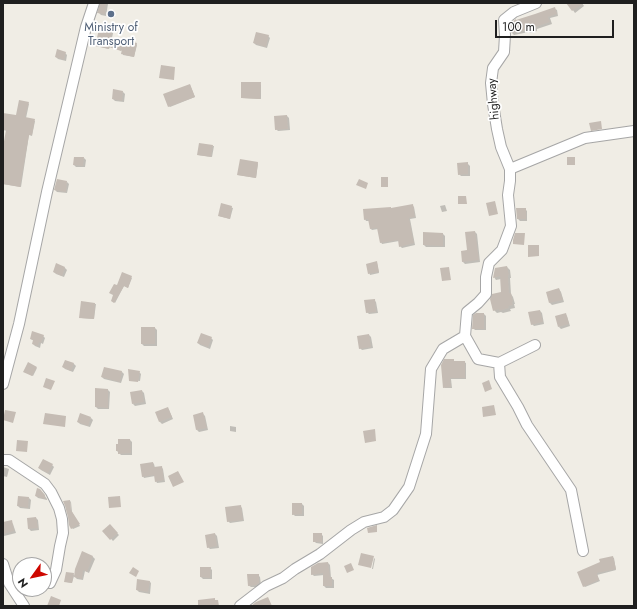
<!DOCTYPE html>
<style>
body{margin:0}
#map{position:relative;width:637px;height:609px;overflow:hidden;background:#f0ede5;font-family:Jost,sans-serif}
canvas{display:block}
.frame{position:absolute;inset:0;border:4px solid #1f1f1f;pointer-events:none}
.north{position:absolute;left:12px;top:557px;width:40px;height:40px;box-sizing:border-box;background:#fff;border:1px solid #a5a5a5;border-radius:50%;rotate:237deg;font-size:11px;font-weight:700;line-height:16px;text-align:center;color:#1f1f1f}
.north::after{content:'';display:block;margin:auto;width:14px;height:18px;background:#ce0700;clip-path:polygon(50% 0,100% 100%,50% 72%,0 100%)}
.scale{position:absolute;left:495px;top:20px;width:119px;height:18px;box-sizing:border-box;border:2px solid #1f1f1f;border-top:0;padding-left:5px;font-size:12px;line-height:14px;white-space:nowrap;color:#1f1f1f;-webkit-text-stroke:3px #fff;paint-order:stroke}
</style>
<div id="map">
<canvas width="637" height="609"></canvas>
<div class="frame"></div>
<div class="north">N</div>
<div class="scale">100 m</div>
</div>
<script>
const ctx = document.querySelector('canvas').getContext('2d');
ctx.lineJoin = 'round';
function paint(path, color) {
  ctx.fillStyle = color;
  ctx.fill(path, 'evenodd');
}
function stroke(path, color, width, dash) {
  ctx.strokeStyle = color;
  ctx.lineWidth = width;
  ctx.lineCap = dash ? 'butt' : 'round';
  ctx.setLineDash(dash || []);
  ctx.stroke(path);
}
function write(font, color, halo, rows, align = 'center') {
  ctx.font = font + ' Jost,sans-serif';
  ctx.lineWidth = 3.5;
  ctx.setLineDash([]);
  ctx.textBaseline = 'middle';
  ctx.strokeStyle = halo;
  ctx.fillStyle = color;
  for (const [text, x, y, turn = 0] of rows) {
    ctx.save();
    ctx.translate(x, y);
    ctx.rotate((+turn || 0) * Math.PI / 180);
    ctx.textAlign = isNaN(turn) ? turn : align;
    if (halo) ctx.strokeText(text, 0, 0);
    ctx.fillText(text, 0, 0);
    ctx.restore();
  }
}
paint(new Path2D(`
 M101,3H107L108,4L106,16L101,15L99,13Z
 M568,3H582L584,6L575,13Z
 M555,9L557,10L558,16L550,18L552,24L537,29V31L530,33L529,32L514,35L512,33V23Z
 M113,29H114L111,42L123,47L136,44L137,45L134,57L123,55V51L110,47L109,49L97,46Z
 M268,36L270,38L267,48L256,45L254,43Z
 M65,53L67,55L66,61L58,59L56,57Z
 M261,84V99L242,98Z
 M190,85L195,97L170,107L169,106Z
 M123,92L125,94L124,102L115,101L113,99Z
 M28,103L29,104L26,118L35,121L32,136L29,135L21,187L3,184V153L7,131L3,130V114L17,116Z
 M287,116L289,118L290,130L278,131L276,129Z
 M213,146H214L212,157L198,155Z
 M84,158L86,160L85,167H76L74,165Z
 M258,163V164L256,178L238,175Z
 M468,164L470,166V176H461L459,174Z
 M67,182L69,184L67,193L57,192L55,190Z
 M222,205L233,208L230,219L219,216Z
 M412,205L414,207L416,218L410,219L415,245L402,248L400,246L399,241L382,244L381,242L378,229L372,230L371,229L369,221H366L365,219L391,208L392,209Z
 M445,205L447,211L442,212L440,206Z
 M525,209L527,211V221H520L518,219Z
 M475,232L477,234L480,262L465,264L463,262L468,251Z
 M443,234L445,236V247H426L424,245Z
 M377,263L379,273L370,275L367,264Z
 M57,265L65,268L67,270L64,277L56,274L54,272Z
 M507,267L510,270L511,278H510L511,294L513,297L515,304H514L515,308L510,309L511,311L503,313L501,312L497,313L494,310L502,293L501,279L496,280L494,277Z
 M123,273L132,278L128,288L124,286L115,303L113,301Z
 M559,289L561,292L564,302L552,305L550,303L548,293Z
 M374,300L376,302L378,313L369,314L367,312Z
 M95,304H96L94,319L81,318Z
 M540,311L542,313L544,324L534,326L532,324Z
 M484,314L486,316V330H475L473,328Z
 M565,314L567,316L570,326L561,329L559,327Z
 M155,328L157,330V346H144L142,344Z
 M369,335L371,337L373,348L362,350L360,348Z
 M43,336L45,338L43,344L41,343L40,348L35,346L33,344L34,341L31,339Z
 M211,338L213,340L210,349L200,345L198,343Z
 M453,360L455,362H464L466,363V379H451L452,388H445L444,387Z
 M66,361L74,364L76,366L73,372L65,369L63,367Z
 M37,368L33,376L25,372Z
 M122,372L124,374L121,383L104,379L102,377Z
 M139,372L141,374L140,381L130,380Z
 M108,390L110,392L109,409H98L96,407Z
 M142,391L144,393L146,404L135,406L133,404Z
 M167,408L169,410L173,419L162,424L160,422L156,413Z
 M203,414L205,416L208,430L199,432L197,430Z
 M91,418L93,420L90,427L80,424L78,422Z
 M230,426L236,427V432L230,431Z
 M130,440L132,442V455H121L117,451Z
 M153,463L154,464L155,468L161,467L163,469L165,482L157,483L156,481L155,476L144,478L143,476Z
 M52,465L54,467L50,475L41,470L39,468Z
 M3,467L9,469L7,477L3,476Z
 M42,492L47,499V500L38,498L36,496Z
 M29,498L31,500L30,509L20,508L18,506Z
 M70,501L71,502L72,512L80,526L73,529L72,528Z
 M302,504L304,506V516H295L293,514Z
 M240,506L242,508L244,521L230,523L228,521Z
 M36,518L38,520L39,530L31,531L29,529Z
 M11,522L13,524L16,533L4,536L3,535V523Z
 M110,526L119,535L113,541L104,531Z
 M215,534L217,536L219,548L210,549L208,547Z
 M321,534L323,536V544L316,543L314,541Z
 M83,553L93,557L95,559L89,573L85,571L83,580L77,579L74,576L72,583L66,582L73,574L75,576Z
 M612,557L614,558L616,570L597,575L600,581L585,587L584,586Z
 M374,558L375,559L373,569H372Z
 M328,563L330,565L331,578L334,580V588H326L324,586V575L314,576L312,574Z
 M210,568L212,570V579H203L201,577Z
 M258,575L260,577L261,585L258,587H251L248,585Z
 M149,581L151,583L150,594L139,592L137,590Z`), '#0003');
paint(new Path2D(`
 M100,3H106L105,14L97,13Z
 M566,3H584L572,11Z
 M555,7L557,14L548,17L550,22L535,27L536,29L527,32V30L511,33V23L516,19V20L535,14Z
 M100,25L113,28L110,41L123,45L124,40L137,43L134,57L121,54L122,49L121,51L109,47V49L95,46Z
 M256,32L269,35L266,47L253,43Z
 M57,49L66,52L64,60L55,57Z
 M161,65L175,67L174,80L159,78Z
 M241,82H261L260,99L241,98Z
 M190,84L195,97L168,107L163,94Z
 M113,89L123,91L122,101L112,99Z
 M19,100L29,102L25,117L35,119L32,135H29L20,187L3,184V147L6,130H3V113L16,115Z
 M287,115L288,129L275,130L274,116Z
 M601,121L602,129L591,131L589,123Z
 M199,143L213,145L211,157L197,155Z
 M74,157H84L83,166L73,165Z
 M567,157H575V165H567Z
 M240,159L258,162L256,178L237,175Z
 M468,162V174L458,175L457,163Z
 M381,177H388V187H381Z
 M57,179L67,181L66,192L54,190Z
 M359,179L368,183L366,189L356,185Z
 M458,196H466L467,204H458Z
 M495,201L498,214L489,216L486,203Z
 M221,203L232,206L230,219L218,216Z
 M413,204L415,217L409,218L414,243L399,247L398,240L380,243L377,228L370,229L368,219L364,220L363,209L391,207V208Z
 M516,208H526V219H517Z
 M475,231L479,260L462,262L461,251L467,250L465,232Z
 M423,232L443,233V246L423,245Z
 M515,233H525L524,245L513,244V240Z
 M528,245H539V256L528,257Z
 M377,261L379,272L368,274L366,264Z
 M56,263L65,267L62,276L53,272Z
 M507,266L509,275H508L509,293H511L513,301L512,302L513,305L508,306L509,308L499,311V309L493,311L490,299L492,294L501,292L500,276L493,278L495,268Z
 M449,267L451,280L442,281L440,268Z
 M122,272L132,276L128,288L124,286L114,303L111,301L113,295L109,293L114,284L117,285Z
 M559,288L563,300L549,303L546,292Z
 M375,299L376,312L366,313L364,300Z
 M81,301L95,303L94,319L79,318Z
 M540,310L543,322L531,325L528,312Z
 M476,313H484V329H472L473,315Z
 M566,313L569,324L558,327L555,316Z
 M141,327H155V344H141Z
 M32,331L44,335L41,343L39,342L38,346L32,344L33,340L30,339Z
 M201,333L212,337L208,347L197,343Z
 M369,334L371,347L359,349L357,336Z
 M444,359H454V361H465V378H450L451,387L443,388L441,365Z
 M65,360L74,363L71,371L62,367Z
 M28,362L37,367L32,376L23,372Z
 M104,367L122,371L120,382L101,377Z
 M128,369L140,371L138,382L129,381Z
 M46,378L55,381L51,390L43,387Z
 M489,380L492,389L485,392L482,383Z
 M95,388L108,389V408L95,407Z
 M142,390L144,402L132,404L130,392Z
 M494,405L496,415L483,417L482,407Z
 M168,407L172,417L159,422L155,412Z
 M5,410L16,412L13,423L3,420Z
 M203,412L207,428L196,430L193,415Z
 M45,413L66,416L65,427L43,424Z
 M80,413L91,417L88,426L77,422Z
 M375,429L376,441L365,443L363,431Z
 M118,439H130L131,453L118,454V451H116V444H118Z
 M17,440L28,441L27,452L16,451Z
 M43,459L53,464L48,473L38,468Z
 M153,462L154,467L162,466L164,480L155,482L154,475L142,477L140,464Z
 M178,471L184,482L173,487L168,476Z
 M37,488L40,489L45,495V499L35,496Z
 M18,496L29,497L28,508L17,506Z
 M120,496L121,507L109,508L108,497Z
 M70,500L71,510L80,524L71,529L69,525L68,517L65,506L63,501Z
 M292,503H302V514L292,515Z
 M241,505L243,520L227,522L225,507Z
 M36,517L38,528L28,529L27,518Z
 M12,520L14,531L3,534V522Z
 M110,524L118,533L110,540L102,531Z
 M377,525V532L368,533L367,528Z
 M215,533L217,546L207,548L205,535Z
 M313,533H322V542H313Z
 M82,551L93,556L87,572L83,570L82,579L74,577L75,569Z
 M361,553L374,556L371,568L358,565Z
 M613,556L616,569L597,573L599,580L583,587L577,572L600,562L599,559Z
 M328,562L330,577H332V586H323V573L311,575V567L318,563Z
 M351,563L354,570L347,573L344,566Z
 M133,567L139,571L136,577L129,573Z
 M200,567H211L210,578L200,577Z
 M66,572L74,573L72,583L64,582Z
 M247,574H259V583L256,585L248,586Z
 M137,579L150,581L148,592L136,590Z
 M51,596L61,600L59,606H47Z
 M268,597L272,606H251L256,602Z
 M215,598V600H218L219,606H198V600Z`), '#c5bcb4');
const minor = new Path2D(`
 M510,169L585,138L634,131
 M465,336L478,359L499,363L535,345
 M499,363L500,377L518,407L527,425L571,490L583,551
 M3,384L19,324L47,192L86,27L94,3
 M3,460H9L45,484L51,492L59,508L62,519L63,533L60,546L56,570L50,583
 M3,564L9,583L24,606
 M240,606L266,586L283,578L295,569L320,554L351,530L364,522L384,517L393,510L409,487L426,434L431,369L443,349L465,336L467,312L478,303L486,294V277L489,263L502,250L511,226L508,195L510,181V169L501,147L497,129L493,104L491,83L493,68L504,52L505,35L504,20L514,12L536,3`);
stroke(minor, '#a6a6a6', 12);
stroke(minor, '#fff', 10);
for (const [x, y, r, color] of [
 [111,14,4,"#5c6f8a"]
]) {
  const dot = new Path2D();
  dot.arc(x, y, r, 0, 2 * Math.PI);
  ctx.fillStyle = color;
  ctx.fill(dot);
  stroke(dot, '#fff', 1.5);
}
write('12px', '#4e5e75', '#fff', [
 ["Ministry of",111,28],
 ["Transport",111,42]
]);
write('12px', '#1f1f1f', '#fff', [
 ["highway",494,99,-95]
]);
</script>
